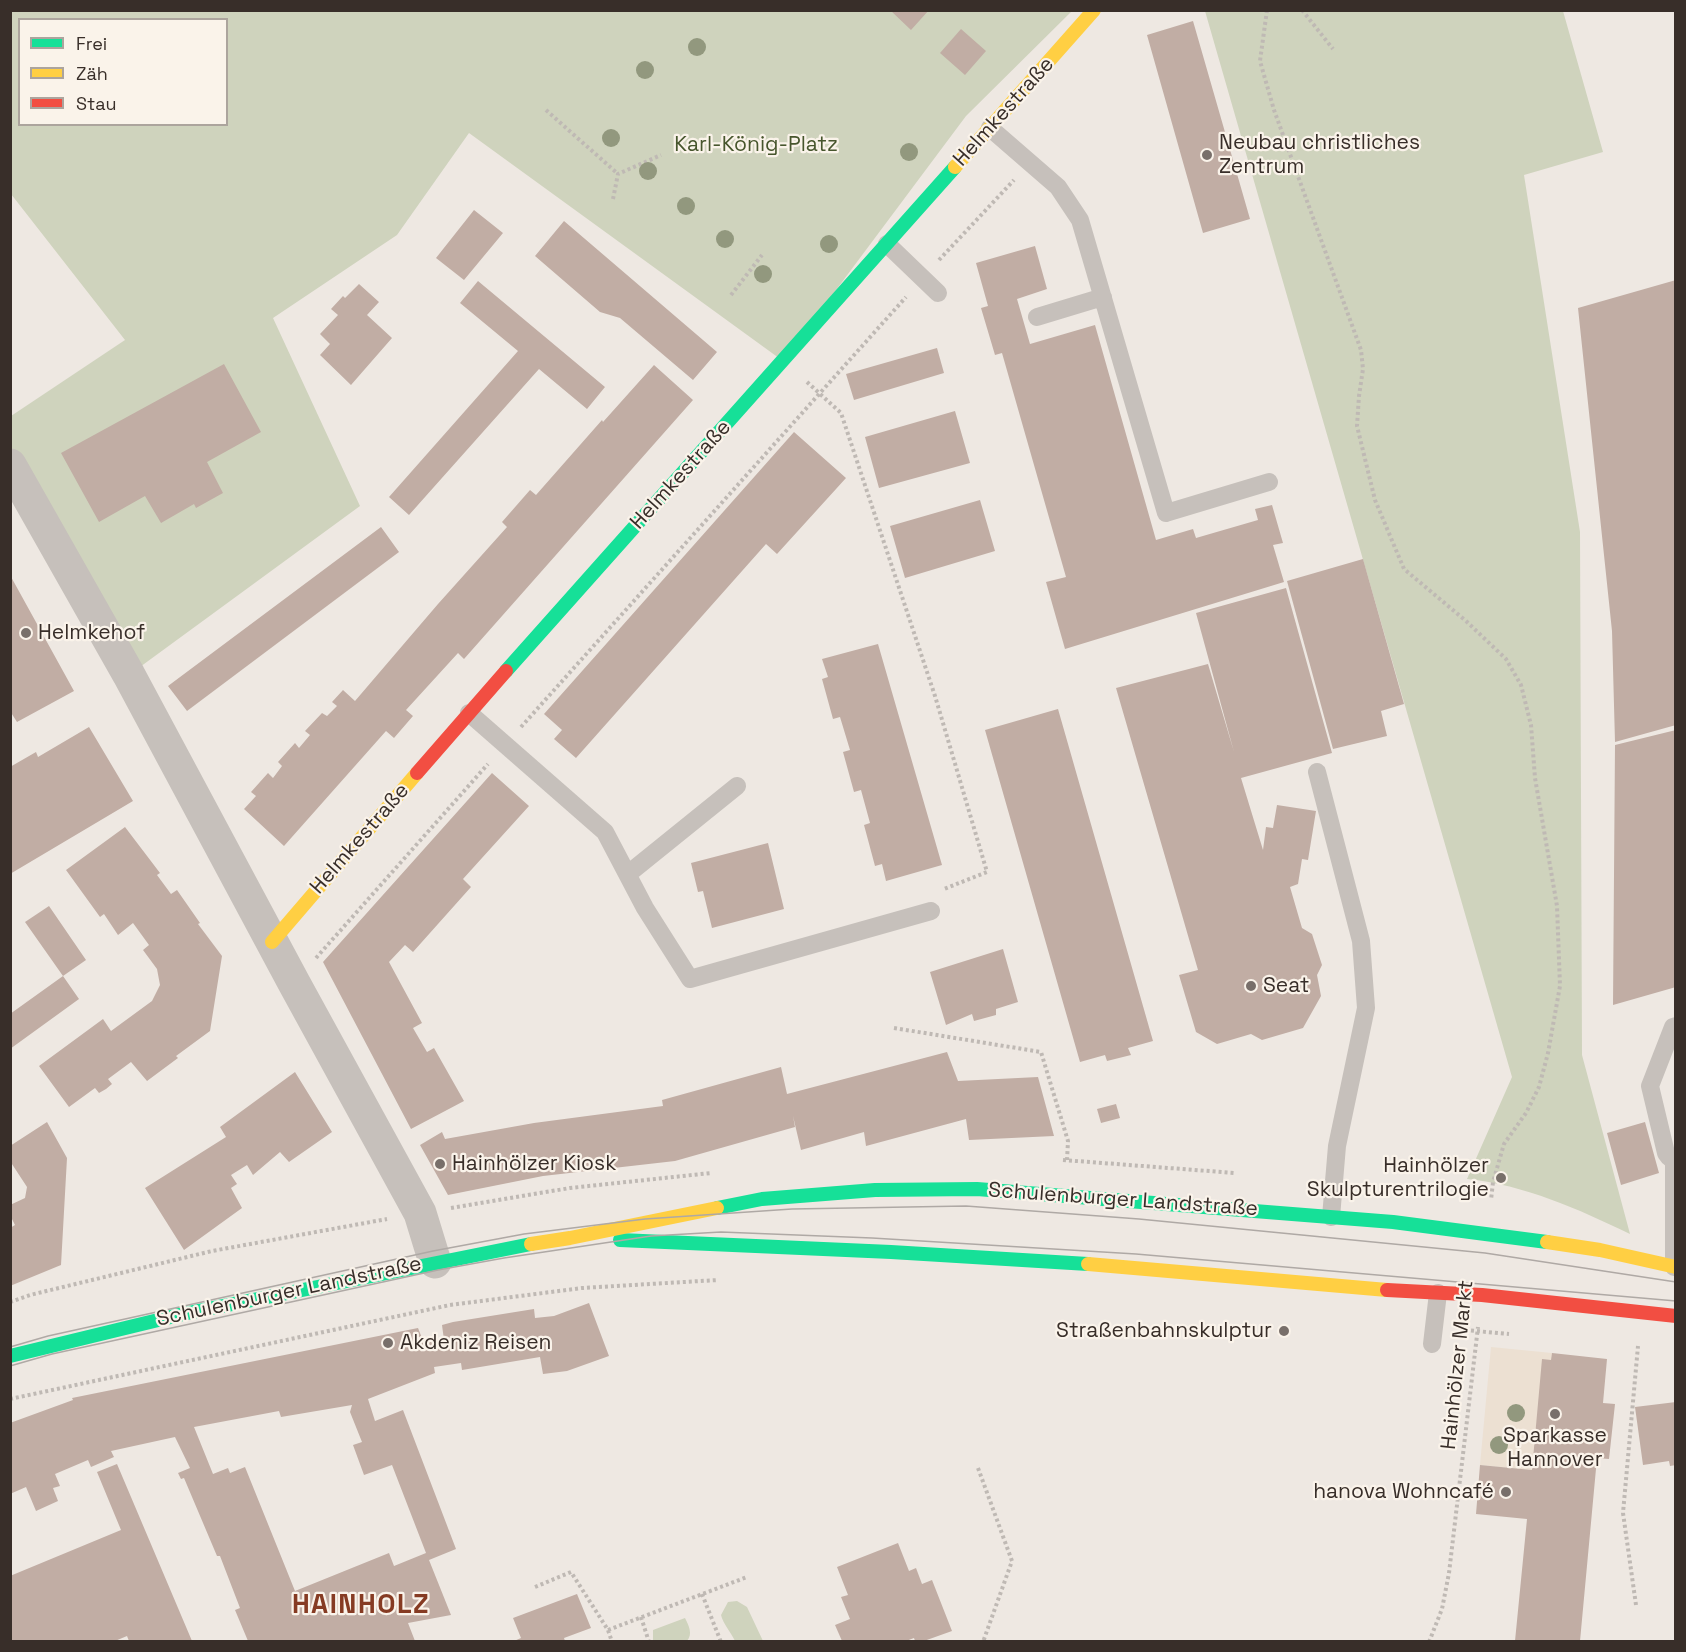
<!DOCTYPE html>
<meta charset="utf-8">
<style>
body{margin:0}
#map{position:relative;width:1686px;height:1652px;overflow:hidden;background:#eee8e2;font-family:"Space Grotesk",sans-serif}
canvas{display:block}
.frame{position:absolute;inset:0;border:12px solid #382e29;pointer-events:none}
.legend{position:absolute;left:18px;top:18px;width:210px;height:108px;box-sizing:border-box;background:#faf3ea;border:2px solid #aca49d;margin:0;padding:8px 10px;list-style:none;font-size:18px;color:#382e29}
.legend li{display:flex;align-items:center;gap:12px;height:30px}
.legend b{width:30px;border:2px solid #aca49d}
</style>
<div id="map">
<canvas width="1686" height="1652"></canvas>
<div class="frame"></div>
<ul class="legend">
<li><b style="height:8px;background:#16e098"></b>Frei</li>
<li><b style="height:8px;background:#ffcf43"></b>Zäh</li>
<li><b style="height:8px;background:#f24e42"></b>Stau</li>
</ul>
</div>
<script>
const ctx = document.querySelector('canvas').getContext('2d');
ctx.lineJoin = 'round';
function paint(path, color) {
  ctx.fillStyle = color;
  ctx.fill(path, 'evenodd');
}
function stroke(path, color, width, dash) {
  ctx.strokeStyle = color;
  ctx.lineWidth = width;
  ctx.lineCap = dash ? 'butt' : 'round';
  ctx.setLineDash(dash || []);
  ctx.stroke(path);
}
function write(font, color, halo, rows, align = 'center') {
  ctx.font = font + ' "Space Grotesk",sans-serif';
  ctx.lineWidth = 4.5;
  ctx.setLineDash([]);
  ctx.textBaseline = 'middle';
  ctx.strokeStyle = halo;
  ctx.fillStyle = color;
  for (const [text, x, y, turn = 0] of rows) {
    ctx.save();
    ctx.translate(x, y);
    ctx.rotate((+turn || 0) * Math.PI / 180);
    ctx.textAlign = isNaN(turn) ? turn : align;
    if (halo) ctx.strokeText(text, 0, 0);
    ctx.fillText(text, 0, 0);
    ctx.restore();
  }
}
paint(new Path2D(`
 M11,11H1072L966,116L783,361L469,133L397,235L273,318L360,506L129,675L10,465L11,416L125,340L11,194ZM20,20H226V124H20Z
 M1205,11H1563L1603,152L1524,175L1580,532L1582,1055L1630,1234C1578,1209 1525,1185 1467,1179L1512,1077Z
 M737,1601L747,1607L763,1641H735C731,1632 723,1624 721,1615L728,1602Z
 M685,1618C689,1626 693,1634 687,1641H653V1630Z`), '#cfd3bd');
paint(new Path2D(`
 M1491,1347L1552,1353L1541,1471L1480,1465Z`), '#ece0d2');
paint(new Path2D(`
 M890,10H929L911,30Z
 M1193,21L1250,219L1203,233L1147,35Z
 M961,29L986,51L965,75L940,53Z
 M474,210L503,233L464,280L436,258Z
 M564,221L717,352L693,380L620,318L600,312L535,256Z
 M1035,246L1047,289L1017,299L1030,344L1095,325L1156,540L1193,529L1196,538L1258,520L1255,509L1272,505L1283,543L1273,545L1284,582L1065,649L1046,582L1066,577L1002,353L995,355L981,308L988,306L976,263Z
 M1676,280V725L1615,742L1612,631L1578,308Z
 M478,281L605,387L587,409L539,369L409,515L389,497L518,351L460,303Z
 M359,284L379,302L367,315L392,338L351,385L320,355L330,344L320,334L338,315L331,309L343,296L345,298Z
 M937,348L944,373L854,400L846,374Z
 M224,364L261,432L207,462L223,493L196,508L194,504L161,523L145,496L99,522L61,453Z
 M654,365L693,400L464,659L458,653L406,710L413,716L394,738L386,731L284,846L244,809L256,796L251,792L268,773L273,778L282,766L278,762L295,743L299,748L310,735L305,731L322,713L327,716L337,706L332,702L343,690L355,701L438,604L507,527L502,522L530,490L536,495L602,420L603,422Z
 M955,411L970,463L879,488L865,437Z
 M794,432L846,478L777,554L766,544L576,758L554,739L562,730L544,714Z
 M980,500L995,551L905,578L890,526Z
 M381,527L399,552L187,711L168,686Z
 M1363,559L1404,704L1381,711L1387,736L1333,749L1287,581Z
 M10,575L74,691L17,722L10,711Z
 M1286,588L1332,753L1241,778L1263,850L1266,827L1273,828L1277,805L1316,811L1308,860L1302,859L1298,884L1290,887L1302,928L1312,934L1322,965L1317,975L1321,996L1303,1028L1262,1040L1251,1034L1217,1044L1196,1032L1179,975L1198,970L1116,688L1208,664L1234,752L1196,613Z
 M878,644L942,865L886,881L882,864L875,866L864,825L870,823L861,790L854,792L843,752L850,750L840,717L833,719L822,679L828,677L822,659Z
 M1058,709L1153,1041L1128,1048L1131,1055L1107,1061L1105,1055L1080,1062L985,730Z
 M89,727L133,801L10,874V767L36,752L38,757Z
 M1676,730V987L1613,1005L1615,745Z
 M492,773L529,806L463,879L471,887L413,952L405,945L389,962L422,1023L413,1028L427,1052L434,1048L464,1101L411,1129L323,962Z
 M125,827L160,873L157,875L171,894L177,890L200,923L198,924L222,956L210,1031L176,1056L178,1058L147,1081L131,1062L108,1079L112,1084L106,1089L99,1093L95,1088L69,1107L39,1066L103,1019L111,1031L152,1001L160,985L157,969L143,950L149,945L133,923L118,935L104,914L100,917L66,870Z
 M768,843L784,909L712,928L703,891L698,892L691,863Z
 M49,906L86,960L63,976L25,922Z
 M1003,949L1018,1002L996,1009V1015L974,1021L972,1014L946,1025L930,972Z
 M63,976L79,999L10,1049V1014Z
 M947,1052L958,1081L1038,1077L1054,1136L969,1140L966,1119L866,1146L864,1132L801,1150L793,1116L795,1127L675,1161L543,1176L448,1195L420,1145L442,1132L445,1139L534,1123L663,1106L662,1100L781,1067L787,1094Z
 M295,1072L332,1132L289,1162L280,1152L253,1175L247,1165L231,1175L237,1184L231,1188L242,1208L184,1250L145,1188L226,1137L220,1127Z
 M1116,1104L1120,1118L1101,1123L1097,1109Z
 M47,1122L67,1158L61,1265L10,1286V1228L15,1225L10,1215V1205L25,1198L27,1187L10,1161V1146Z
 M1645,1122L1659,1173L1621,1185L1607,1133Z
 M589,1303L609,1356L567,1371L543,1374L540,1357L462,1370L461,1363L434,1367L435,1373L368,1399L375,1421L403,1410L456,1549L429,1560L451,1615L408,1623L415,1641H248L235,1610L240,1608L220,1556H217L184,1478L181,1479L178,1473L190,1468L175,1437L111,1451L114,1457L91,1467L88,1460L55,1474L60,1486L53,1488L58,1501L36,1511L26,1487L10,1494V1423L73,1400L72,1398L418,1328L424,1343L444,1340L442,1325L453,1322L534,1309L535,1318L554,1316ZM352,1405L350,1412L362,1442L353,1445L364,1475L392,1465L426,1553L394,1566L389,1553L295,1591L245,1467L230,1473L228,1468L213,1474L194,1427L279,1411L281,1417Z
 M1552,1353L1607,1359L1603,1403L1615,1404L1609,1459L1597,1458L1580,1641H1515L1527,1519L1476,1514L1480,1465L1532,1470L1542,1359L1551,1360Z
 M1676,1402V1465L1670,1466L1669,1461L1643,1465L1635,1407Z
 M117,1464L192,1641H129L127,1636L115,1641H10V1576L121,1530L97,1472Z
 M898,1543L909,1571L916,1568L922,1584L932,1580L952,1631L924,1641H915L914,1638L906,1641H842L835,1625L850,1619L841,1597L848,1595L837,1567Z
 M577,1594L591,1628L564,1638L565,1641H514L521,1638L513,1618Z`), '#c1ada4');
stroke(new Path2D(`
 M1267,10L1260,61L1274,110L1361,350L1363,369L1359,396L1357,426L1375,500L1404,569L1466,621L1506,659L1521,685L1531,725L1535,778L1557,906L1560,986L1548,1053L1539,1087L1526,1113L1504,1144L1493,1182L1491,1200
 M1302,10L1333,49
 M546,110L618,174
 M613,199L618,174L661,155
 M939,260L1014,180
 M731,295L762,255
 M807,382L841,413L935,696L987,872L944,889
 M521,727L906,297
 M316,958L488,764
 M894,1028L1041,1052L1068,1141L1067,1160
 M1063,1160L1235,1173
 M451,1208L570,1188L711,1173
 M10,1302L30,1295L212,1251L387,1219
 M1465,1330L1509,1334
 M10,1399L450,1305L582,1288L718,1280
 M978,1468L1012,1561L983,1642
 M535,1587L571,1572L608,1630L612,1642
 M702,1594L721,1642
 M1636,1605L1623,1513L1638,1346
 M641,1617L649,1642
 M608,1630L747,1577
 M1429,1642L1442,1609L1449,1573L1478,1327`), '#bfb9b4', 4, [3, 3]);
stroke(new Path2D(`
 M990,128L1058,187L1080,220L1166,513L1269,482
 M887,244L938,293
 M1037,317L1103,297
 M469,713L605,832L645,908L690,979L931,911
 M1317,772L1361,941L1366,1008L1337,1146L1331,1217
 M628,874L737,786
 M1676,1026L1673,1027L1650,1086L1666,1153L1669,1157L1676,1163
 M1674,1162V1267
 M1432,1344L1438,1293`), '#c6c0bb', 18);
stroke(new Path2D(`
 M10,465L129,675L294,983L420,1213L435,1262`), '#c6c0bb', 33);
stroke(new Path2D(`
 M506,671L955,167
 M717,1208L762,1199L875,1190L977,1189L1393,1222L1547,1242
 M620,1240L891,1252L1088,1264
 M10,1356L183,1314L531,1244`), '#16e098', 14);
stroke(new Path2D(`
 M955,167L1094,10
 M272,942L417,773
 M1547,1242L1600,1250L1676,1267
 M531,1244L570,1238L717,1208
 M1088,1264L1387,1290`), '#ffcf43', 14);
stroke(new Path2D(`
 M417,773L506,671
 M1387,1290L1482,1295L1676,1316`), '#f24e42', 14);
stroke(new Path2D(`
 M10,1347L48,1336L433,1251L524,1234L645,1219L792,1209L966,1206L1139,1219L1485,1253L1676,1282
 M10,1366L52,1354L438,1270L504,1258L651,1236L721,1232L872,1238L1136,1254L1676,1301`), '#afa9a5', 1.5);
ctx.fillStyle = '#92987e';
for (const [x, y] of [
 [697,47],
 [645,70],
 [611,138],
 [909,152],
 [648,171],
 [686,206],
 [725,239],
 [829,244],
 [763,274],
 [1516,1413],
 [1499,1445]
]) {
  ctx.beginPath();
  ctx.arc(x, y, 9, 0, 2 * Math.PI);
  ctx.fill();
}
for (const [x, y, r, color] of [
 [1207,155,6,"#786f6a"],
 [26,633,6,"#786f6a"],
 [1251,986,6,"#786f6a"],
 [440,1164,6,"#786f6a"],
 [1501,1178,6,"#786f6a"],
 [1284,1331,6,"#786f6a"],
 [388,1343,6,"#786f6a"],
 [1555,1414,6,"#786f6a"],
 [1506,1492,6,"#786f6a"]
]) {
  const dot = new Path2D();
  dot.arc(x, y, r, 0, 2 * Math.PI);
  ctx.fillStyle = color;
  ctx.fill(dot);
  stroke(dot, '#faf3ea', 2);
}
write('21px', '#382e29', '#faf3ea', [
 ["Helmkestraße",1004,112,-48],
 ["Helmkestraße",681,475,-48],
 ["Helmkestraße",360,839,-49],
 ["Schulenburger Landstraße",1123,1200,4],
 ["Schulenburger Landstraße",289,1292,-12],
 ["Hainhölzer Markt",1458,1365,-84]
]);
write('21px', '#382e29', '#faf3ea', [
 ["Neubau christliches",1219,143],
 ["Zentrum",1219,167],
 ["Helmkehof",38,633],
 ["Seat",1263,986],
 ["Hainhölzer Kiosk",452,1164],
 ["Hainhölzer",1489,1166,"right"],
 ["Skulpturentrilogie",1489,1190,"right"],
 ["Straßenbahnskulptur",1272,1331,"right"],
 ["Akdeniz Reisen",400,1343],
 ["Sparkasse",1555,1436,"center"],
 ["Hannover",1555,1460,"center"],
 ["hanova Wohncafé",1494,1492,"right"]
], 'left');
write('21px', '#47562d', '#faf3ea', [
 ["Karl-König-Platz",756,145]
]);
ctx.letterSpacing = '1.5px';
write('bold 27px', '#863b23', '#faf3ea', [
 ["HAINHOLZ",361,1606]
]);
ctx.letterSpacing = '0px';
</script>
